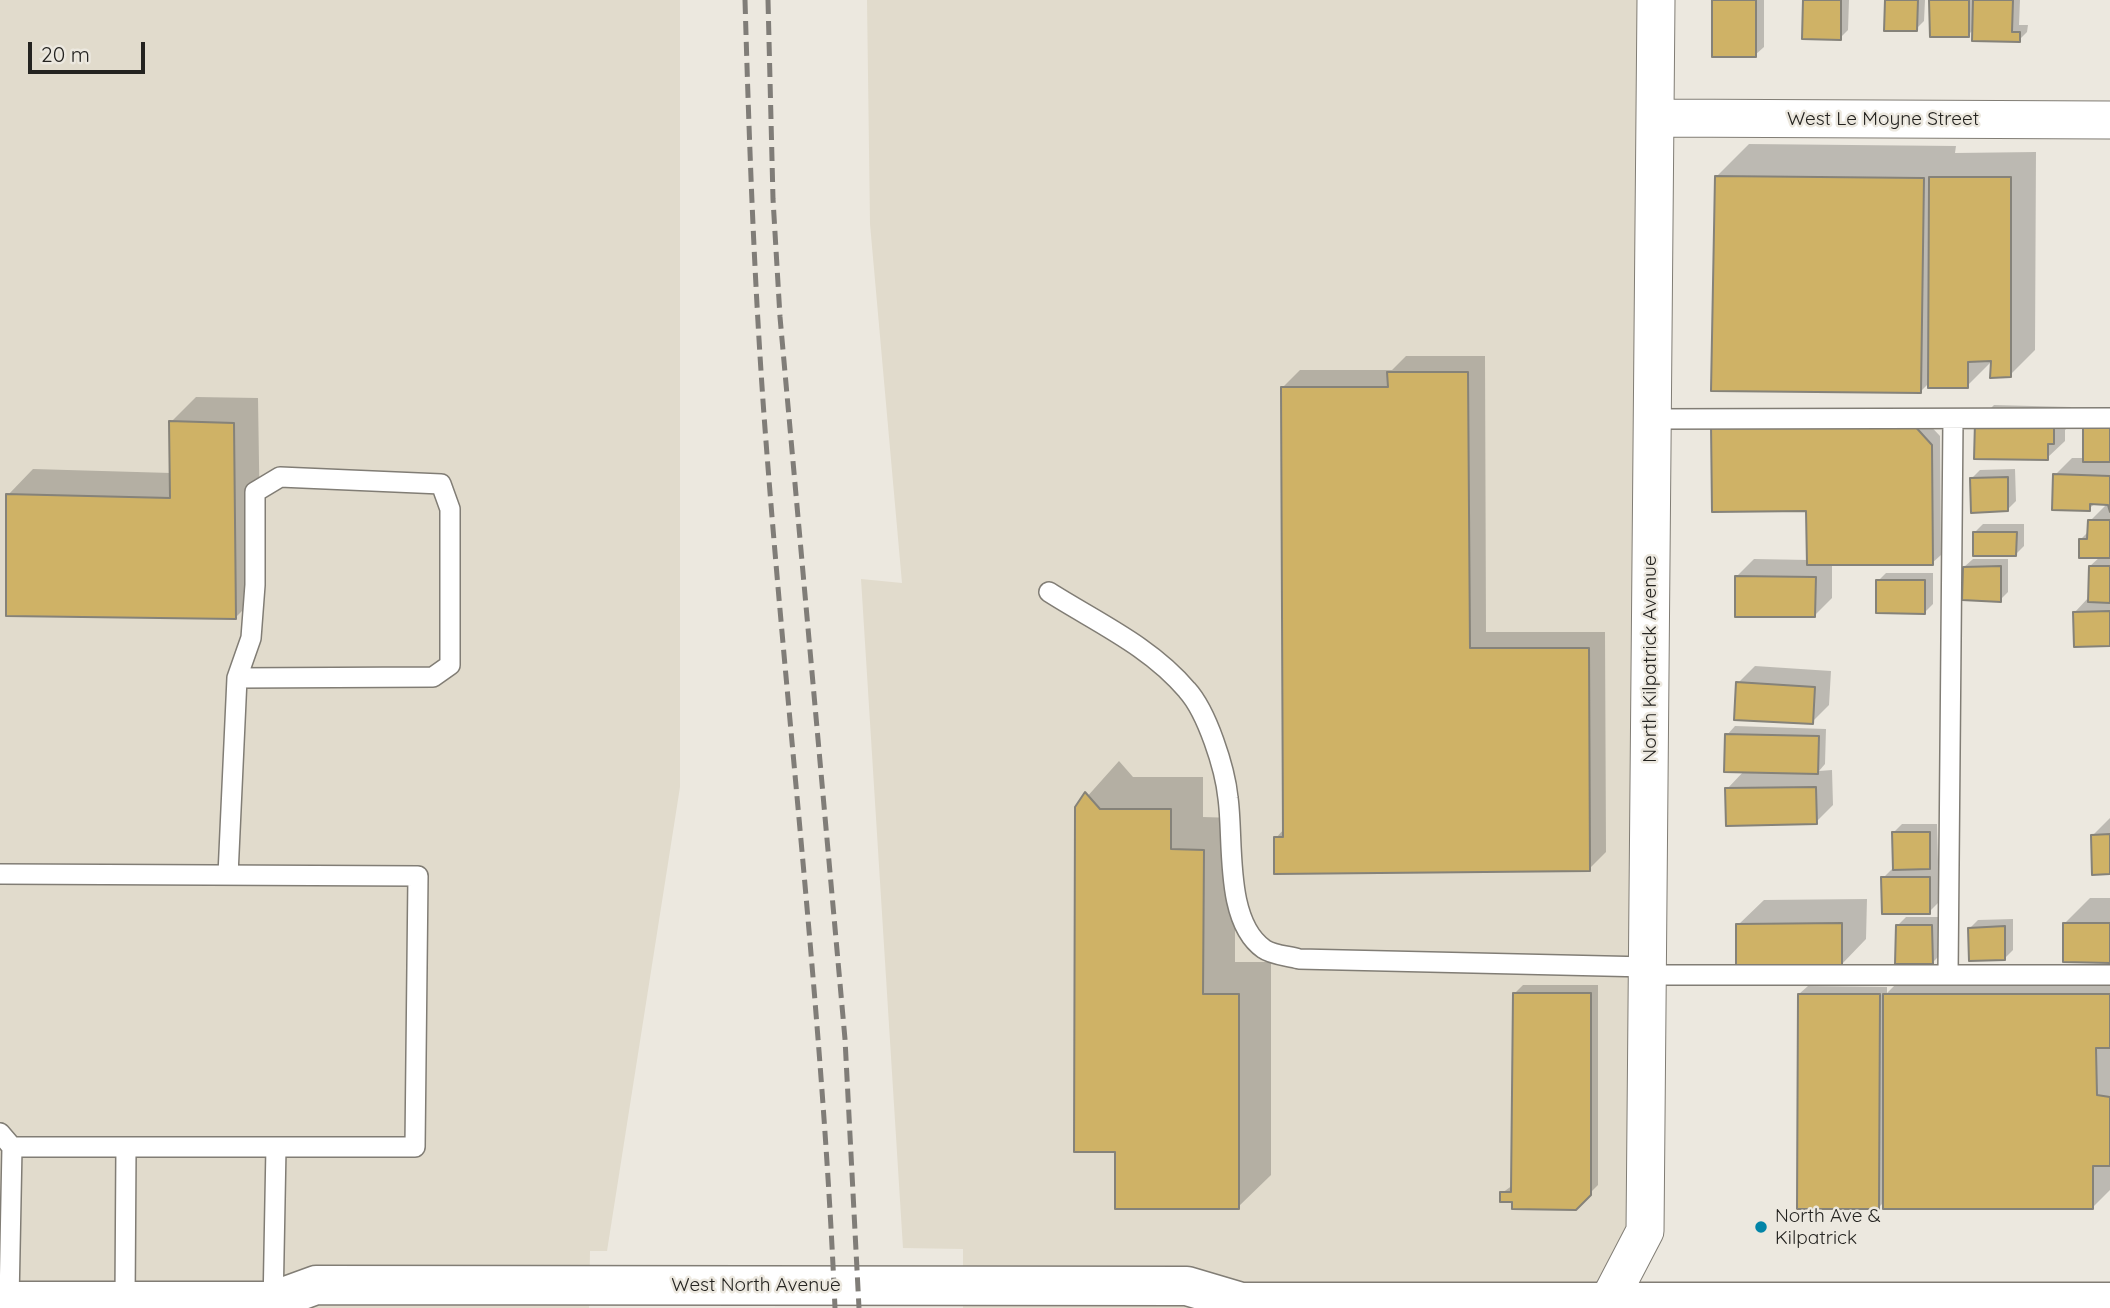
<!DOCTYPE html>
<style>
body{margin:0}
#map{position:relative;width:2110px;height:1308px;overflow:hidden;background:#ece8df;font-family:Quicksand,sans-serif}
canvas{display:block}
.scale{position:absolute;left:28px;top:42px;width:117px;height:32px;box-sizing:border-box;border:4px solid #242320;border-top:0;padding-left:9px;font-size:21px;line-height:24px;white-space:nowrap;color:#242320;-webkit-text-stroke:5px #ece8df;paint-order:stroke}
</style>
<div id="map">
<canvas width="2110" height="1308"></canvas>
<div class="scale">20 m</div>
</div>
<script>
const ctx = document.querySelector('canvas').getContext('2d');
ctx.lineJoin = 'round';
function paint(path, color) {
  ctx.fillStyle = color;
  ctx.fill(path, 'evenodd');
}
function stroke(path, color, width, dash) {
  ctx.strokeStyle = color;
  ctx.lineWidth = width;
  ctx.lineCap = dash ? 'butt' : 'round';
  ctx.setLineDash(dash || []);
  ctx.stroke(path);
}
function write(font, color, halo, rows, align = 'center') {
  ctx.font = font + ' Quicksand,sans-serif';
  ctx.lineWidth = 5;
  ctx.setLineDash([]);
  ctx.textBaseline = 'middle';
  ctx.strokeStyle = halo;
  ctx.fillStyle = color;
  for (const [text, x, y, turn = 0] of rows) {
    ctx.save();
    ctx.translate(x, y);
    ctx.rotate((+turn || 0) * Math.PI / 180);
    ctx.textAlign = isNaN(turn) ? turn : align;
    if (halo) ctx.strokeText(text, 0, 0);
    ctx.fillText(text, 0, 0);
    ctx.restore();
  }
}
paint(new Path2D(`
 M0,0H680V787L607,1251H590L589,1308H0Z
 M867,0H1638L1633,1221L1592,1308H963V1249L903,1248L861,579L902,583L870,224Z`), '#e1dbcc');
paint(new Path2D(`
 M1714,0H1764V47L1755,55Z
 M1804,0H1849L1848,30L1840,38Z
 M1887,0H1925L1924,21L1916,29Z
 M1931,0H2020L2019,25H2028L2027,32L2019,40L1974,29L1968,35Z
 M1749,144L1956,146L1955,153L2036,152L2035,350L2010,375L1992,361L1967,386L1930,382L1920,392L1716,177Z
 M1406,356H1485L1486,632H1605L1606,852L1589,869L1276,838L1284,829L1283,387L1300,370H1392Z
 M196,397L258,398L261,592L236,617L8,495L33,469L171,473V422Z
 M1994,405L2071,407L2070,425L2065,430V441L2047,458L1977,422Z
 M2102,407H2110V644L2075,612L2089,597L2090,566L2101,556L2081,539L2089,531L2090,521L2108,503H2095L2089,509L2055,475L2072,458H2085V424Z
 M1921,416L1940,436L1941,555L1932,563H1832V598L1815,615L1737,576L1754,559L1809,560L1808,509Z
 M2015,469L2016,501L2008,509L1972,478L1980,470Z
 M1983,524H2024V546L2016,554L1975,532Z
 M1973,559H2008V592L2000,600L1964,567Z
 M1886,573H1933V604L1925,612L1878,581Z
 M1755,666L1831,671L1829,705L1812,722L1738,683Z
 M1735,726L1826,729L1825,764L1819,771L1832,770L1833,805L1816,822L1727,789L1745,770L1727,735Z
 M1119,761L1133,777H1203V817L1235,818V962H1271V1175L1238,1207L1117,1150L1077,808Z
 M2110,818V873L2093,835Z
 M1902,824H1937L1938,860H1946V895L1929,912L1883,878L1894,867V832Z
 M2090,898H2110V961L2065,923Z
 M1867,899L1866,939L1841,965L1738,925L1764,900Z
 M1906,917H1940L1941,954L1933,962L1897,926Z
 M2013,919V950L2005,958L1970,928L1978,920Z
 M1902,978H2110V1190L2093,1207L1885,1201L1878,1208L1799,994L1808,986L1887,987V993Z
 M1523,985H1598V1185L1575,1208L1514,1200L1502,1193L1513,1185L1515,993Z`), '#0003');
const building = new Path2D(`
 M1712,0H1756V57H1712Z
 M1803,0H1841V40L1802,39Z
 M1885,0H1918L1917,31H1884Z
 M1929,0H1969V37H1930Z
 M1973,0H2013L2012,32H2020V42L1972,41Z
 M1715,176L1924,178L1921,393L1711,391Z
 M1929,177H2011V377L1990,378L1991,361L1968,362V388H1928Z
 M1387,372H1468L1470,648H1589L1590,871L1274,874V837H1283L1281,387H1388Z
 M169,421L234,423L236,619L6,616V494L170,498Z
 M1975,422L2054,424V444H2048V460L1974,459Z
 M1912,423L1932,445L1933,565H1807L1806,511L1712,512L1711,424Z
 M2083,423H2110V462H2083Z
 M2053,474L2110,476V512L2108,505L2090,504V511L2052,510Z
 M2008,477V511L1971,513L1970,478Z
 M2088,520H2110V558H2079V539H2087Z
 M1973,532H2017L2016,556H1973Z
 M2001,566V602L1962,600L1963,567Z
 M2089,566H2110V603L2088,602Z
 M1735,576L1816,577L1815,617H1735Z
 M1876,580H1925V614L1876,613Z
 M2110,611V646L2074,647L2073,612Z
 M1736,682L1815,687L1813,724L1734,720Z
 M1725,734L1819,736L1818,774L1724,772Z
 M1816,787L1817,824L1726,826L1725,788Z
 M1085,792L1100,809H1171V849L1204,850L1203,994H1239V1209H1115V1152H1074L1075,807Z
 M1892,832H1930V869L1893,870Z
 M2110,834V874L2092,875L2091,835Z
 M1881,877H1930V914H1882Z
 M1842,923V966H1736V924Z
 M2063,923H2110V963L2063,962Z
 M1896,925H1932L1933,964H1895Z
 M2005,926V960L1969,961L1968,928Z
 M1513,993H1591V1195L1576,1210L1512,1209V1202H1500V1192H1511Z
 M1798,994H1880L1879,1209H1797Z
 M1883,994H2110V1048H2096L2097,1095L2110,1097V1166H2093V1209H1883Z`);
paint(building, '#cfb266');
stroke(building, '#858279', 2);
const lane = new Path2D(`
 M1652,419L2110,418
 M1049,592C1096,622 1150,646 1187,690C1207,712 1225,768 1228,798C1234,841 1224,921 1264,949C1272,955 1289,956 1299,959L1648,967
 M0,874L418,876L415,1147H12
 M228,875L237,678L251,638L255,585V492L280,477L441,484L450,509V665L433,677L237,678
 M1948,974L1953,419
 M1648,975H2110
 M0,1133L12,1147L9,1301
 M125,1301L126,1147
 M273,1307L276,1147`);
const street = new Path2D(`
 M1655,118L2110,120
 M1608,1302L1645,1231L1656,0`);
const primary = new Path2D(`
 M0,1301H272L316,1285L1187,1286L1241,1302H2110`);
stroke(lane, '#817d75', 22);
stroke(street, '#817d75', 39);
stroke(primary, '#817d75', 41);
stroke(lane, '#fff', 19);
stroke(street, '#fff', 37);
stroke(primary, '#fff', 38);
stroke(new Path2D(`
 M745,0C749,138 754,277 764,415C786,713 822,1009 835,1308
 M768,0L773,199L780,317L845,1039L859,1308`), '#807d78', 5, [14, 7]);
for (const [x, y, r, color] of [
 [1761,1227,7,"#0284a7"]
]) {
  const dot = new Path2D();
  dot.arc(x, y, r, 0, 2 * Math.PI);
  ctx.fillStyle = color;
  ctx.fill(dot);
  stroke(dot, '#ece8df', 2.5);
}
write('19px', '#242320', '#ece8df', [
 ["West Le Moyne Street",1883,119],
 ["North Kilpatrick Avenue",1650,659,-90],
 ["West North Avenue",756,1285]
]);
write('19px', '#242320', '#ece8df', [
 ["North Ave &",1775,1216],
 ["Kilpatrick",1775,1238]
], 'left');
</script>
